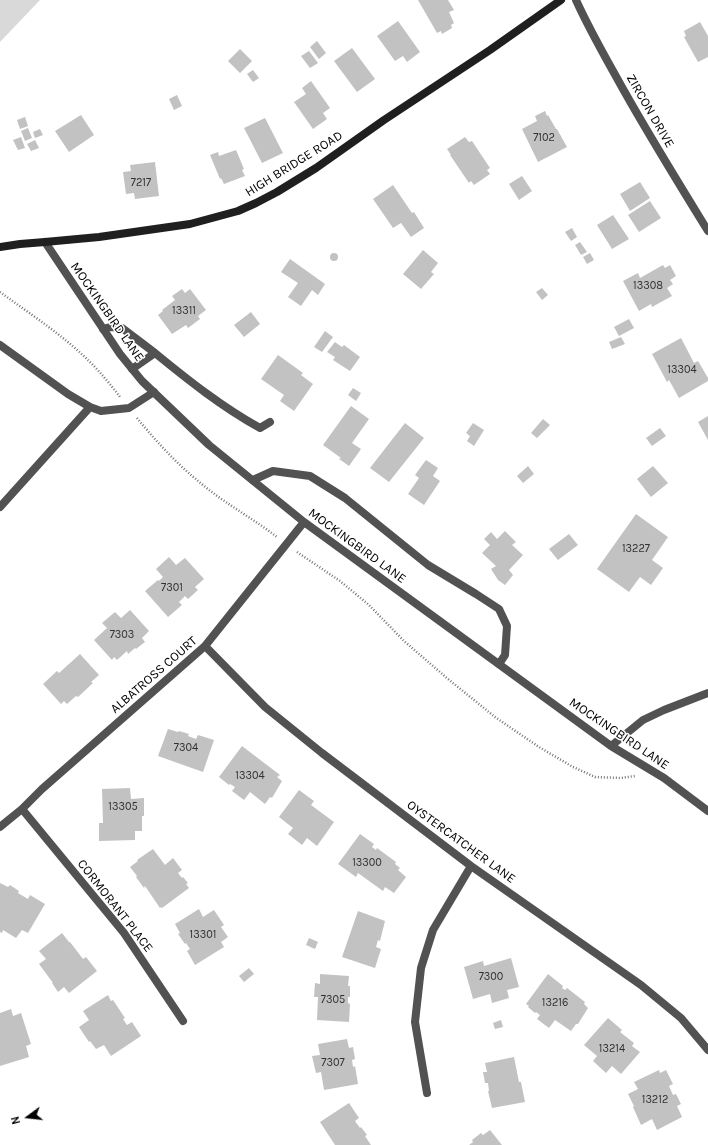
<!DOCTYPE html>
<style>
body{margin:0}
#map{position:relative;width:708px;height:1145px;overflow:hidden;background:#fff;font-family:Karla,sans-serif}
canvas{display:block}
.north{position:absolute;left:8px;top:1097px;width:40px;height:40px;-webkit-text-stroke:3px #fff;paint-order:stroke;rotate:255deg;font-size:11px;font-weight:700;line-height:16px;text-align:center;color:#000}
.north::after{content:'';display:block;margin:auto;width:14px;height:18px;background:#000;clip-path:polygon(50% 0,100% 100%,50% 72%,0 100%)}
</style>
<div id="map">
<canvas width="708" height="1145"></canvas>
<div class="north">N</div>
</div>
<script>
const ctx = document.querySelector('canvas').getContext('2d');
ctx.lineJoin = 'round';
function paint(path, color) {
  ctx.fillStyle = color;
  ctx.fill(path, 'evenodd');
}
function stroke(path, color, width, dash) {
  ctx.strokeStyle = color;
  ctx.lineWidth = width;
  ctx.lineCap = dash ? 'butt' : 'round';
  ctx.setLineDash(dash || []);
  ctx.stroke(path);
}
function write(font, color, halo, rows, align = 'center') {
  ctx.font = font + ' Karla,sans-serif';
  ctx.lineWidth = 3;
  ctx.setLineDash([]);
  ctx.textBaseline = 'middle';
  ctx.strokeStyle = halo;
  ctx.fillStyle = color;
  for (const [text, x, y, turn = 0] of rows) {
    ctx.save();
    ctx.translate(x, y);
    ctx.rotate((+turn || 0) * Math.PI / 180);
    ctx.textAlign = isNaN(turn) ? turn : align;
    if (halo) ctx.strokeText(text, 0, 0);
    ctx.fillText(text, 0, 0);
    ctx.restore();
  }
}
paint(new Path2D(`
 M0,0H40L0,42Z`), '#d9d9d9');
paint(new Path2D(`
 M418,0H448L454,10L449,12L454,23L451,25L452,28L442,34L441,31L437,33Z
 M398,21L420,52L407,62L403,56L395,61L377,36Z
 M700,22L708,36V57L698,62L684,37L686,36L684,31Z
 M317,41L326,53L319,59L310,47Z
 M352,48L375,79L357,92L334,61Z
 M240,49L252,61L240,73L228,61Z
 M309,51L318,63L310,68L301,56Z
 M253,70L259,78L253,82L247,74Z
 M311,81L330,108L323,113L327,119L313,129L294,102L306,94L302,88Z
 M177,95L182,106L174,110L169,99Z
 M545,111L547,116L548,115L556,129H557L567,147L538,162L522,129L537,121L535,116Z
 M81,115L94,135L69,152L55,131Z
 M25,117L28,126L20,129L17,120Z
 M265,118L283,153L262,163L244,128Z
 M28,128L32,138L25,141L21,131Z
 M40,129L43,135L35,138L33,132Z
 M21,137L25,148L18,150L13,140Z
 M465,137L469,142L472,141L490,168L487,170L490,174L474,185L471,181L469,183L450,155H451L447,149Z
 M35,140L39,148L31,151L27,144Z
 M236,150L244,169L242,170L245,176L224,184L221,178L220,179L210,155L218,152L219,156Z
 M155,162L159,196L135,199L134,193L126,194L123,172L131,171L130,165Z
 M522,176L532,191L519,200L509,184Z
 M640,182L650,198L630,211L620,194Z
 M393,185L412,213L414,212L424,228L411,237L401,223L393,228L373,199Z
 M650,201L661,218L639,232L628,215Z
 M613,215L629,239L612,249L597,225Z
 M572,228L577,237L571,241L565,232Z
 M580,242L587,252L581,255L575,245Z
 M423,250L438,263L431,272L434,274L421,289L403,274Z
 M590,253L594,260L587,264L583,257Z
 M330 257a4 4 0 1 1 8 0a4 4 0 1 1-8 0Z
 M290,259L325,284L318,295L312,290L301,306L288,297L298,283L281,272Z
 M663,265L665,268L670,265L676,276L670,280L673,284L667,288L672,296L652,307L651,304L639,311L623,281L638,273L640,278Z
 M542,288L548,295L542,300L536,292Z
 M182,289L185,293L190,289L206,310L198,316L200,319L188,328L186,325L172,334L158,315L163,311L162,310L175,300L172,296Z
 M251,312L260,324L244,337L234,325Z
 M629,319L634,328L619,336L614,327Z
 M325,331L333,337L322,352L314,347Z
 M621,337L625,344L612,349L609,342Z
 M681,338L694,363L698,361L708,378V381L679,398L669,380L667,382L652,354Z
 M335,342L342,347L344,345L360,357L350,371L333,360L335,357L327,352Z
 M278,355L303,373L301,375L313,384L294,411L280,401L284,395L261,379Z
 M353,388L361,393L356,401L348,395Z
 M351,406L369,419L352,443L361,449L349,466L339,459L341,458L323,445Z
 M708,416V440L698,422Z
 M543,419L550,425L537,438L531,433Z
 M405,423L424,438L389,482L370,468Z
 M473,423L484,430L474,446L467,441L470,436L466,433Z
 M660,428L666,436L652,446L646,438Z
 M426,460L438,468L433,476L440,481L424,505L408,494L419,478L415,475Z
 M528,466L534,474L523,483L517,476Z
 M653,466L668,483L651,497L637,479Z
 M636,514L668,537L652,560L663,568L651,585L640,577L629,592L597,569Z
 M505,531L516,542L512,545L523,555L509,570L513,575L505,585L498,580L491,569L496,566L482,553L490,545L484,539L491,532L497,539Z
 M569,534L578,545L558,560L549,549Z
 M169,557L176,565L185,558L204,579L195,587L198,590L188,599L185,596L179,602L182,605L168,617L145,591L158,580L159,581L163,577L156,569Z
 M130,610L149,631L142,638L145,642L136,649L135,648L128,654L127,651L117,660L114,657L112,660L94,640L107,628L102,623L115,612L121,618Z
 M80,654L99,675L91,682L93,683L78,697L76,696L67,704L64,701L61,704L43,684L57,671L59,673Z
 M168,729L178,732L179,731L189,734L188,736L196,739L198,735L214,740L203,772L158,756Z
 M242,746L280,775L277,777L282,781L272,798L270,797L265,804L250,792L244,800L232,791L235,787L230,784L229,785L219,777Z
 M130,788L131,799L144,798V816H142V831H135V840L99,841V823H103L102,789Z
 M299,790L314,801L311,805L334,822L317,846L307,838L302,845L288,834L293,828L279,817Z
 M360,834L374,844L372,847L376,850L377,848L396,862L395,864L400,868L398,870L406,877L394,893L385,887L383,891L358,873L356,877L338,864Z
 M153,849L165,865L173,858L182,870L178,873L182,878L183,877L188,883L186,884L189,888L162,908L161,907L160,908L145,886L144,888L136,877L137,876L130,867L138,861L137,860Z
 M0,883L8,887L10,885L19,891L18,893L28,899L30,895L45,904L28,933L22,930L16,938L3,930L2,933L0,932Z
 M199,909L203,917L214,910L224,925L221,927L228,937L221,942L224,947L195,965L187,951L190,949L186,943L185,944L178,934L180,933L175,924Z
 M358,911L385,921L380,941L378,940L376,947L381,949L375,968L342,957Z
 M62,933L69,942H70L83,959L86,957L97,971L69,993L64,987L58,992L52,983H53L39,964L46,959L39,951Z
 M309,938L318,942L315,949L306,945Z
 M511,958L519,987L507,990L509,998L492,1003L490,994L473,999L464,967L483,961L484,966Z
 M249,968L254,974L244,982L239,976Z
 M320,974L349,976L348,986H350V997H348V1003L350,1004L349,1022L317,1020L318,997H314L315,983L320,984Z
 M548,974L563,986L562,988L565,990L567,988L585,1002L584,1004L588,1008L578,1024H576L571,1031L555,1020L549,1028L537,1019L540,1015L536,1012L535,1013L528,1007L529,1006L526,1004Z
 M108,995L111,1001L113,1000L125,1018L123,1019L127,1025L132,1022L141,1036L111,1056L104,1045L96,1049L90,1041L89,1042L79,1027L89,1020L83,1011Z
 M11,1009L13,1016L21,1013L31,1044L26,1046L29,1057L0,1066V1013Z
 M608,1018L622,1030L620,1032L634,1043L632,1046L640,1052L621,1074L612,1066L606,1073L593,1061L597,1056L584,1045Z
 M501,1020L503,1027L495,1029L493,1023Z
 M347,1039L349,1048L353,1047L355,1059L352,1060L353,1067L355,1066L358,1084L324,1090L321,1072L316,1073L312,1056L320,1055L318,1044Z
 M514,1057L519,1082H521L525,1102L492,1108L488,1091H489L488,1083H485L483,1072H487L485,1063Z
 M659,1070L660,1073L666,1070L673,1084L669,1086L673,1095L676,1094L681,1104L677,1106L682,1117L657,1130L652,1119L641,1125L633,1107L634,1106L628,1094L638,1089L634,1082Z
 M349,1103L359,1118L355,1121L360,1128L361,1127L367,1135L365,1136L371,1145H335L320,1122Z
 M490,1130L502,1145H469L473,1142L472,1140L481,1133L483,1135Z`), '#c2c2c2');
stroke(new Path2D(`
 M0,292C30,314 63,335 90,362C101,373 111,385 120,397
 M137,418C155,440 175,462 197,480C222,502 251,517 277,537
 M297,552L340,581L369,605L404,641L448,679L495,717L539,747L573,767L595,777L621,778L635,776`), '#747474', 2.5, [1, 2]);
stroke(new Path2D(`
 M103,329L110,327L122,328L155,353
 M0,345L68,394L90,407L101,411L129,408L154,392
 M132,369L155,353C188,380 222,407 260,428L270,422
 M253,480L273,471L310,476L345,498L428,565L476,594L499,609L507,626L505,655L499,664
 M0,507L90,407`), '#525252', 8);
stroke(new Path2D(`
 M576,0C590,31 607,60 623,89C650,137 679,184 708,231
 M45,242L120,354L142,381L209,445L304,522L611,746L664,778L708,811
 M205,646L265,707L322,753L471,866L641,985L681,1018L708,1050
 M611,746L643,720L664,710L708,693
 M22,809L124,933L183,1021
 M0,827L22,809L42,789L205,646L304,522
 M427,1093L415,1022L421,968L433,930L471,866`), '#525252', 8);
stroke(new Path2D(`
 M0,247L20,244L45,242L99,237L190,224L238,211L256,203L277,192L316,168L384,120L490,50L561,0`), '#1f1f1f', 8);
write('11px', '#303030', null, [
 ["7102",544,138],
 ["7217",141,183],
 ["13308",648,286],
 ["13311",184,311],
 ["13304",682,370],
 ["13227",636,549],
 ["7301",172,588],
 ["7303",122,635],
 ["7304",186,748],
 ["13304",250,776],
 ["13305",123,807],
 ["13300",367,863],
 ["13301",203,935],
 ["7300",491,977],
 ["7305",333,1000],
 ["13216",555,1003],
 ["13214",612,1049],
 ["7307",333,1063],
 ["13212",655,1100]
]);
write('13px', '#000', '#fff', [
 ["ZIRCON DRIVE",650,111,60],
 ["HIGH BRIDGE ROAD",294,164,-32],
 ["MOCKINGBIRD LANE",107,312,55],
 ["MOCKINGBIRD LANE",357,546,36],
 ["ALBATROSS COURT",154,675,-41],
 ["MOCKINGBIRD LANE",619,734,34],
 ["OYSTERCATCHER LANE",461,842,36],
 ["CORMORANT PLACE",115,906,52]
]);
</script>
